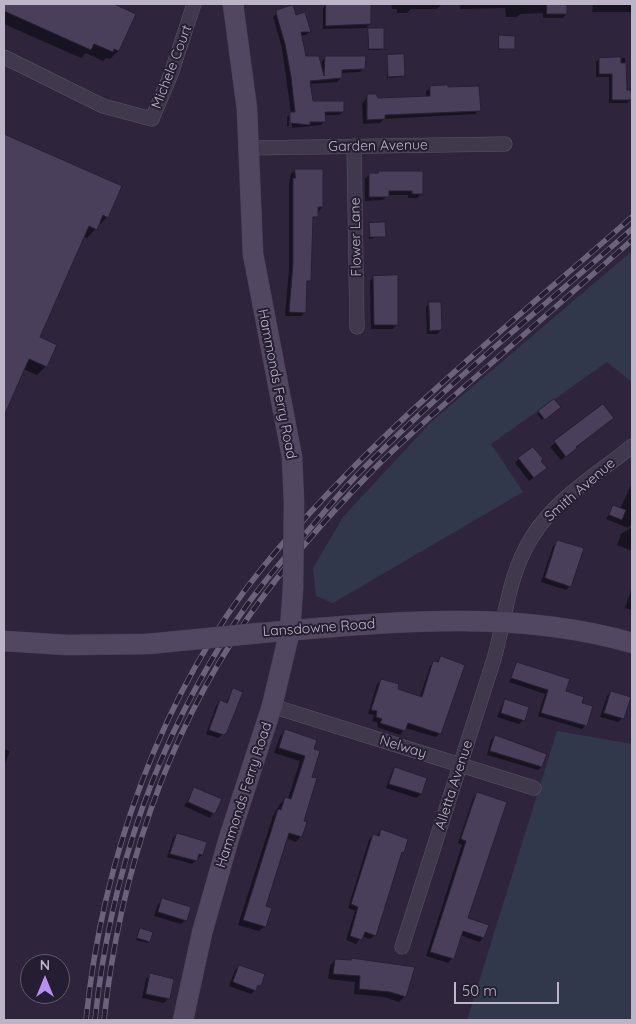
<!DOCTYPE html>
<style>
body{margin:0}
#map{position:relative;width:636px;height:1024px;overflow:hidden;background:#2e253d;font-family:Quicksand,sans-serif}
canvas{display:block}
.frame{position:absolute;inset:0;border:5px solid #bcb5c8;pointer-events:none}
.north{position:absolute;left:20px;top:954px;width:50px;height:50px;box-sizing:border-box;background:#251e32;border:1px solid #615a6e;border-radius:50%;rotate:0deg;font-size:14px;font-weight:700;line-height:20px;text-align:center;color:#bcb5c8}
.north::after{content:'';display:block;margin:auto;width:18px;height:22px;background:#b78ff3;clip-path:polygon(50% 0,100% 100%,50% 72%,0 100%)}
.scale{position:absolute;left:454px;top:982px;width:105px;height:22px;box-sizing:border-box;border:2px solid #bcb5c8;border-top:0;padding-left:6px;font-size:15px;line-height:18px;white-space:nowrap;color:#bcb5c8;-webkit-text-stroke:4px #251e32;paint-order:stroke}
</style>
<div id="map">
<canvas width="636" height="1024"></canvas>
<div class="frame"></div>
<div class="north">N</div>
<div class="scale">50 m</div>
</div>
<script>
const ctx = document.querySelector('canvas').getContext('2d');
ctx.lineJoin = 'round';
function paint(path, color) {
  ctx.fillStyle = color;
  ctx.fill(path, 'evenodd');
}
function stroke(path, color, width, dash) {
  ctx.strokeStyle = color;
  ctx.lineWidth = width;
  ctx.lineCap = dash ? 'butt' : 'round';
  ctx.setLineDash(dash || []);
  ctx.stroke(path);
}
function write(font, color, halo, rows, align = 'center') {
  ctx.font = font + ' Quicksand,sans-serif';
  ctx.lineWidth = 4;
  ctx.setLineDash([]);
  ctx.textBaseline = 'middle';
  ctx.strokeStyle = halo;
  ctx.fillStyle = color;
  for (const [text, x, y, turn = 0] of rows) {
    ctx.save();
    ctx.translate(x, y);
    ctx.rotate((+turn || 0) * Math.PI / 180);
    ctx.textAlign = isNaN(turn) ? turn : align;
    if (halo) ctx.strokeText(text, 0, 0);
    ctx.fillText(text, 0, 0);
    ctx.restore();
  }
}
paint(new Path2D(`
 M632,251V382L607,362L491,444L523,492L333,603L316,596L313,568L343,517L430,423Z
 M557,731L632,744V1020H467Z`), '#31384b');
paint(new Path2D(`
 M4,4H111L135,14L118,51L110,59L106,58L103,61L86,53L81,58L4,24Z
 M327,4H369L370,24L366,28L323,29V8Z
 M391,4H441V5L437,9H411L407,13H397V9H392Z
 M460,4H567V13L563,18H543V13L520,14L516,17H506L505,8L460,9Z
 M593,4H632V12H592Z
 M278,11L295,16L310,31L306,35H301L305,57L322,69V61L326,57L365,67L360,72L341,73V78L337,82L310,84L312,103L343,112L339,115H324V121L321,125L292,128L291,115H289V126H287V117L291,113L282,48L273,17Z
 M369,30L383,48L381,50H368Z
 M500,36L513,48L498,50Z
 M388,56L404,75L402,77L387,78Z
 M625,58L626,91L630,100L627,103H609V77H596V62L599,59Z
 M430,87L479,110L475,114L384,119L380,123L363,124L362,104L368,95L377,99L426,98V92Z
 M4,135L121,187L107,217L87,238L83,236L38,338L46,366L37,375L23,369L4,413Z
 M295,170L322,207L312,221L305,312L301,316H285L289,268V184L291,174Z
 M369,175L422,193L417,198H408V195H387L383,200L365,201V179Z
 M370,224L384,236L369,239Z
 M374,277L397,324L393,329H371L370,281Z
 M429,303L441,330L437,334H427L426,307Z
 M602,406L612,418L561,460L550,447Z
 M557,409L542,420L537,414L539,412Z
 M519,459L539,461L541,472L529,481L515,463Z
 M632,483V523L628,528L606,519L614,506L620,509Z
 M632,527V551L617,545L621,534Z
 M557,542L570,586L566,590L541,582L553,546Z
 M632,587V610L625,608Z
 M441,658L440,733L436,737L405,728L400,735L377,727L378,723L372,721L374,715L368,714L377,684L381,680L396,690L420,697L430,666Z
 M517,664L581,704L586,725L582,729L538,716L545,694L509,682Z
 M233,689L226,732L218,738L206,734L216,706L220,702L225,704Z
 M611,692L623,718L618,722L600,717L607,696Z
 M506,700L523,720L519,724L497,717L502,705Z
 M285,731L313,750L310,778L301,836L296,842L286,838L264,907L265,926L259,931L238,925L273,816L280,804L286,798L288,799L300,761L274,753L280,736Z
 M495,736L541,767L538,770L487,755L491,740Z
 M4,749L10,751L4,767Z
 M395,769L426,778L421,794L416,798L386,788L391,773Z
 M195,789L220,800L210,818L184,806Z
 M477,794L466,919L483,938L479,942L460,935L452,958L448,963L426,956L462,845L458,843L473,798Z
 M381,831L403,852L399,856L375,935L370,939L362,936L356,944L346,940L355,911L348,908L369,840L373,835L376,836Z
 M177,834L202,855L192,864L167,857L173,838Z
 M162,900L186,920L181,924L154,916L158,904Z
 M140,929L149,941L148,943L136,940Z
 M352,959L405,996L399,1002L384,997L354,994L355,982L328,979L330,966L335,960L349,961Z
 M239,966L260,985L251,994L229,986L235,970Z
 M150,975L173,980L168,999L164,1003L142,998L146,979Z`), '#0007');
const building = new Path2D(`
 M4,4H114L136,14L119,51L114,49L113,52L94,44L91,50L4,11Z
 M326,4H371V24L326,26Z
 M547,4H567V14H547Z
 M293,5L296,15L305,12L311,32H301L306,56H319L324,76L325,56H366L365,69L342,70V78L310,81L313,101H344V112H325L326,122H310V125L290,123V112H295L291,77L285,44L276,13L277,10Z
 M368,28H384V49H369Z
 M499,35L515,36V49H499Z
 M404,54L405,76L388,77L387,55Z
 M621,57V63H626L627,90H631L632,100H612V74H599V58Z
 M448,85V87L479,86L481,111L385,115V119L367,120V94H376L378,98L430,96V86Z
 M4,134L122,186L108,218L103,215L97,230L89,226L40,337L57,345L47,367L29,359L4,416Z
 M295,169H323V207H318V217H313L311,281H307L306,313L289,312L293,263V178H295Z
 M378,171H423V194H412V191H389V197H369V173H378Z
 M385,222L386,237H370L369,223Z
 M398,275V325H374L373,276Z
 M429,302H441L442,330L430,331Z
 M554,399L561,407L545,420L538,411Z
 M603,404L614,418L576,447L577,448L566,457L554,441Z
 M533,447L543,459L541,461L547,468L534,478L518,458Z
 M613,505L626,510L622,520L609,515Z
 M557,540L584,548L571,587L545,578Z
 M441,656L465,665L441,734L408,723L405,731L380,723L382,719L376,717L377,711L371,710L381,679L399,684L398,689L422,697L433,661L438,662Z
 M517,662L570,679L566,691L584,697L582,703L593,706L587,726L541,713L548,690L511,678Z
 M233,688L243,692L227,732L224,735L209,730L220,700L227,703Z
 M611,691L631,697L624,719L604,713Z
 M505,699L529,707L525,721L501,713Z
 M285,729L317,740L314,749L320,751L312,777L317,778L304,821L307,822L302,837L289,833L266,906L272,908L266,927L243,920L278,809L281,810L285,797L291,799L305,756L279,748Z
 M495,735L547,754L542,767L490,751Z
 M395,767L427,778L422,794L389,784Z
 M194,787L222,799L215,814L188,802Z
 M477,792L507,802L468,918L489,925L484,938L463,931L454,959L430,952L466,841L461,839Z
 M381,829L408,839L404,853L402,852L376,936L365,932L362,940L350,936L358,907L351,904L373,834L379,836Z
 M177,833L207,842L203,855L199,854L197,861L170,854Z
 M162,898L191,907L187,921L158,912Z
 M140,928L153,932L150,942L137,938Z
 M351,958L415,967L406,997L390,992L359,989L360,976L333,974L335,959L351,960Z
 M239,965L265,974L261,986L258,985L256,991L233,982Z
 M150,973L174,979L170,999L146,994Z`);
paint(building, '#493f5a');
stroke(building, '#272034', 1);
const street = new Path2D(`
 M4,57L103,106L152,119L171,74L194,4
 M354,146L357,327
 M250,148L505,144
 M272,706L534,788
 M402,947C433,851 464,755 494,659C506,617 508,575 532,537C555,499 599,473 632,446`);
const secondary = new Path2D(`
 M233,4L247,109L253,254L292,457
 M260,633C383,623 511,608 632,643
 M4,641L67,645L148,644
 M183,1020L202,933L229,838L272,706L290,630L293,589`);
stroke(street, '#5b5468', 15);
stroke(secondary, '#463f53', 21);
stroke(street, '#40394d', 14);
stroke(secondary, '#514760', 20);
const rail = new Path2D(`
 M86,1020C102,861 161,692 263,567C371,435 505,329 632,217
 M95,1020C110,876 157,739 238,618C260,585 287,555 313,525C331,504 349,482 369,463C452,380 544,306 632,229
 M104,1020C119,878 165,738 247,619C282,568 329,515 373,470C406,437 442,406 478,375C529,330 581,285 632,240`);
stroke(rail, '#6b627b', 5.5);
stroke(rail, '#251e32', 4, [11]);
const secondaryBridge = new Path2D(`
 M292,457L294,502L293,589
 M148,644L260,633`);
stroke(secondaryBridge, '#463f53', 21, []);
stroke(secondaryBridge, '#514760', 20);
write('14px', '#bcb5c8', '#251e32', [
 ["Michele Court",172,67,-69],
 ["Garden Avenue",378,146,-1],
 ["Flower Lane",356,237,-91],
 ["Hammonds Ferry Road",277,384,79],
 ["Smith Avenue",580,490,-41],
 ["Lansdowne Road",319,628,-4],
 ["Nelway",403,747,17],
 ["Alletta Avenue",454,785,-72],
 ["Hammonds Ferry Road",244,795,-72]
]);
</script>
